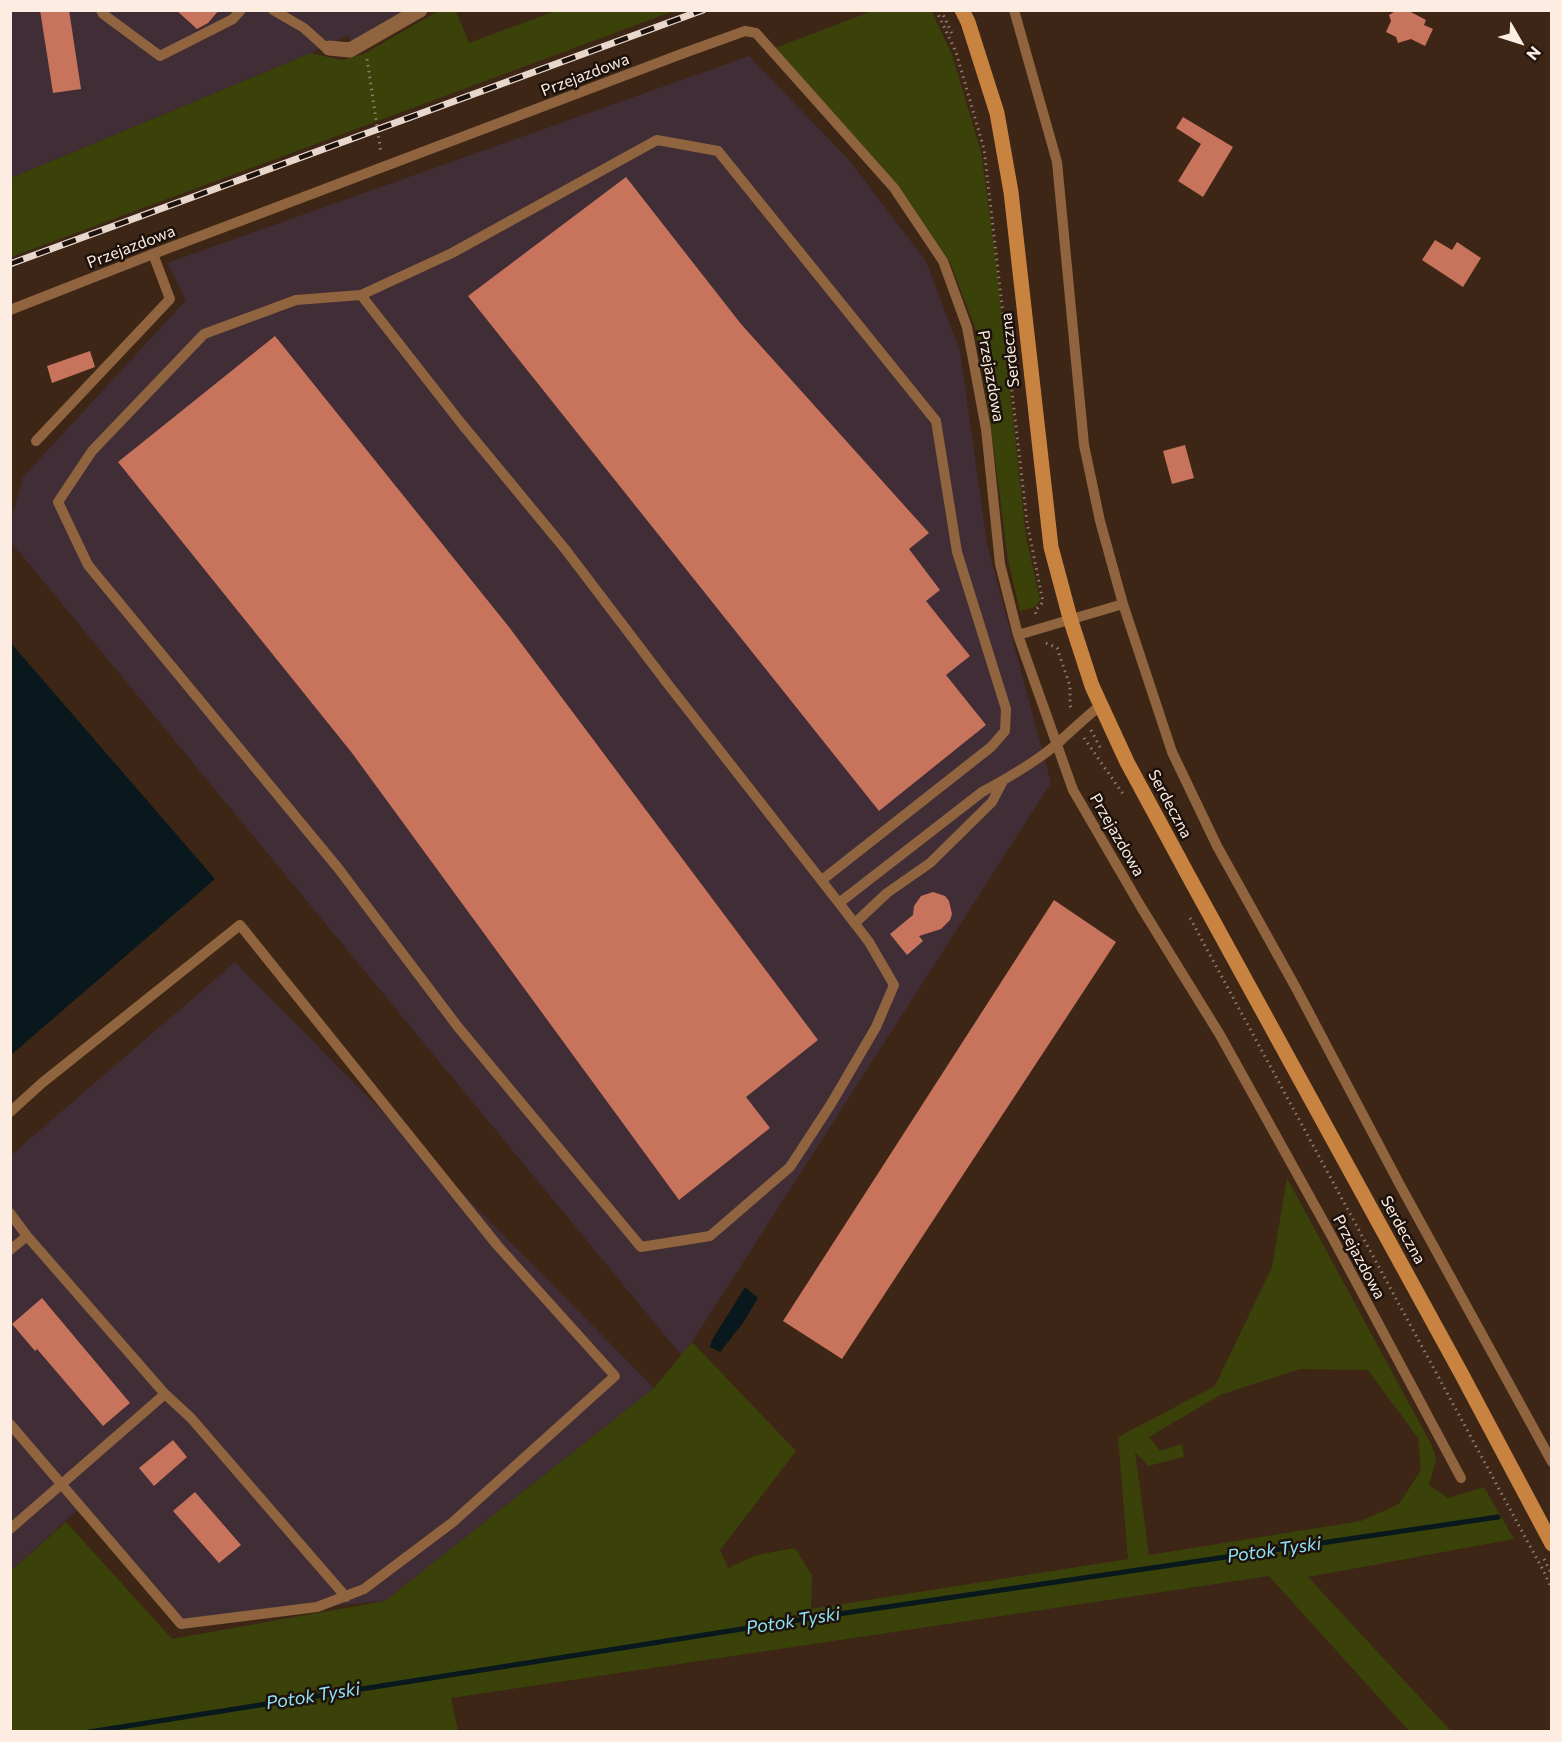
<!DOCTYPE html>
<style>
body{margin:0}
#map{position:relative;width:1562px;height:1742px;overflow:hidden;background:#3d2616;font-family:Commissioner,sans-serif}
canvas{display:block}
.frame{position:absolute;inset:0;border:12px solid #fcece2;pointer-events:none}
.north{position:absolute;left:1490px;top:12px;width:60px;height:60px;-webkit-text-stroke:4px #1c120b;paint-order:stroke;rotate:129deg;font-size:16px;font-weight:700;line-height:24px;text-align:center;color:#fcece2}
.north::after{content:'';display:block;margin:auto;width:21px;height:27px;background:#fcece2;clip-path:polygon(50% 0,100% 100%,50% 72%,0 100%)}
</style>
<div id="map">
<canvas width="1562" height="1742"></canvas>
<div class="frame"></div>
<div class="north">N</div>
</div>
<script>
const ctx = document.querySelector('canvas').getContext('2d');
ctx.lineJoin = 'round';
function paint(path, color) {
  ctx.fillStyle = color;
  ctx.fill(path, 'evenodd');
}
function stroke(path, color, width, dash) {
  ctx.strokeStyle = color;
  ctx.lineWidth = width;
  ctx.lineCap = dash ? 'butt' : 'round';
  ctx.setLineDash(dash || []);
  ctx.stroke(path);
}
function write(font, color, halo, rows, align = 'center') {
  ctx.font = font + ' Commissioner,sans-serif';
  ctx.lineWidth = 5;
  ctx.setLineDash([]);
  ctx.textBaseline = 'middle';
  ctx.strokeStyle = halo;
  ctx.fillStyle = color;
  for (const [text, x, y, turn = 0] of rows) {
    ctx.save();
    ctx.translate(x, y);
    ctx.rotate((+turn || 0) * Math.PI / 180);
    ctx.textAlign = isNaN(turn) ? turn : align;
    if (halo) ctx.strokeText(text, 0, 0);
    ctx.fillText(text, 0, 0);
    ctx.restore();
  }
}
paint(new Path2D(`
 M11,11H407L351,41L348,35L311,53L11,178Z
 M749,56L850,161L926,261L960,351L987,544L1051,783L692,1342L681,1355L11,542V521L23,477L186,300L167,263Z
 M235,962L654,1388L385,1601L317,1607L181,1624L81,1507L11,1571L10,1156Z`), '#402d35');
paint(new Path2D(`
 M931,10L952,55L981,152L995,253L1026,537L1040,600L1035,607L1020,611L1008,559L991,427L975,327L949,260L898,185L775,48L872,11Z
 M438,11H456L469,43L555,11H674L11,257V178L311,53L341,60L364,54Z
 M1287,1178L1431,1444L1436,1459L1429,1485L1448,1498L1484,1487L1514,1539L1308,1577L1451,1731H1409L1269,1576L451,1698L458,1731H11V1571L66,1522L172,1639L385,1601L654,1388L692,1342L796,1451L720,1550L728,1568L757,1555L795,1548L812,1576L811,1609L1128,1559L1118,1437L1215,1386L1272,1267ZM1300,1369L1368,1370L1418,1438L1421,1470L1399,1504L1361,1521L1149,1555L1135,1452L1148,1466L1184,1457L1182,1444L1160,1451L1149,1437L1220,1395Z`), '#3a420a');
paint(new Path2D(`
 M10,642L215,879L11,1055H10Z
 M745,1287L758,1298L743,1323L720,1352L710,1347L712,1340Z`), '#08181c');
stroke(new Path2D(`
 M89,1732L818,1617L1498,1517`), '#08181c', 5);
paint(new Path2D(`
 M40,10H69L81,89L53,93Z
 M176,10H219L208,23L197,29Z
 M1397,10H1407L1426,20L1424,25L1433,29L1425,46L1411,39L1398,43L1396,37L1386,32L1391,21L1389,15Z
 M1183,117L1233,147L1203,197L1178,181L1201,144L1176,128Z
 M626,177L741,324L929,533L909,549L940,590L926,601L970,656L946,675L986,725L879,811L468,296Z
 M1435,240L1452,250L1457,242L1481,258L1463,287L1422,260Z
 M275,336L509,627L818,1040L746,1097L770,1128L679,1200L352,753L118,462Z
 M90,351L95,367L52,383L47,366Z
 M1185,445L1194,478L1172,484L1163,451Z
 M933,892L945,896L949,901L952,914L950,920L941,929L919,936L923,941L907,955L890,934L913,915L914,906L921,896Z
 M1054,900L1116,942L842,1359L783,1321Z
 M42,1298L130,1403L103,1426L37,1349L35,1351L12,1324Z
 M173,1440L187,1457L154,1486L139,1468Z
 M195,1492L241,1545L219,1563L173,1511Z`), '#c8735c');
stroke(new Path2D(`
 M936,10L956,52L984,149L1027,522L1043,602L1035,611L1037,617
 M941,10L953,36
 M367,59L381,153
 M1046,643L1057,648L1070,686V705L1072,710
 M1091,730L1102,751
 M1084,738L1123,794
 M1190,918L1544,1572L1552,1590
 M1544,1559L1552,1575`), '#907c6e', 3, [1.5, 4.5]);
stroke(new Path2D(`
 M101,10L103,14L160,56L233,19L241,10
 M273,10L304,28L325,47L329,48
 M1014,10L1057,162L1084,445L1100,521L1123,604L1172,752L1217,846L1296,988L1400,1185L1552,1462
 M361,295L452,253L657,140L718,151L936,421L957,552L1006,709L1005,731L991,747L822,880
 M10,310L153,254L684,53L745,31L756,33L894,188L943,261L967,327L986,429L1000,564L1018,635L1073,790L1141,907L1220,1035L1331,1235L1461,1478
 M36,441L170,299L153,254
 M1018,635L1123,604
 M839,903L869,942L894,985L876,1027L831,1104L790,1167L710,1236L641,1247L458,1027L338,868L88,565L58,502L92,451L204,334L296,300L361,295L461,423L565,549L667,683L839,903L982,792C1008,778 1036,762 1058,743C1072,730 1086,717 1101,705
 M855,923L887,893L930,863L992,802L1003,781
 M10,1112L42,1083L240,925L497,1245L615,1376L453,1522L364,1589L317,1607L181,1624L10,1424
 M10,1213L27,1236
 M10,1250L27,1236L165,1394L10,1529
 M165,1394L191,1418L346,1597`), '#90643e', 10);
stroke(new Path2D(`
 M329,48L350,50L420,10`), '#90643e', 15);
stroke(new Path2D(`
 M962,10L968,22L997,113L1011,192L1051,547L1070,618L1092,686L1127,762L1188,875L1461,1373L1552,1544`), '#c88341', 15);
const rail = new Path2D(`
 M10,264L703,10`);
stroke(rail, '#e8d7cc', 7);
stroke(rail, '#1c120b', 4.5, [14]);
write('16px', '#fcece2', '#1c120b', [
 ["Przejazdowa",585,75,-21],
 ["Przejazdowa",131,247,-21],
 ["Serdeczna",1010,350,-96],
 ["Przejazdowa",991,376,80],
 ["Serdeczna",1170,804,62],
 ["Przejazdowa",1117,835,60],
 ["Serdeczna",1403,1230,61],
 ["Przejazdowa",1359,1257,62]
]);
write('italic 18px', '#90e3f9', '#1c120b', [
 ["Potok Tyski",1274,1550,-8],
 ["Potok Tyski",793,1621,-9],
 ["Potok Tyski",313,1696,-9]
]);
</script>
